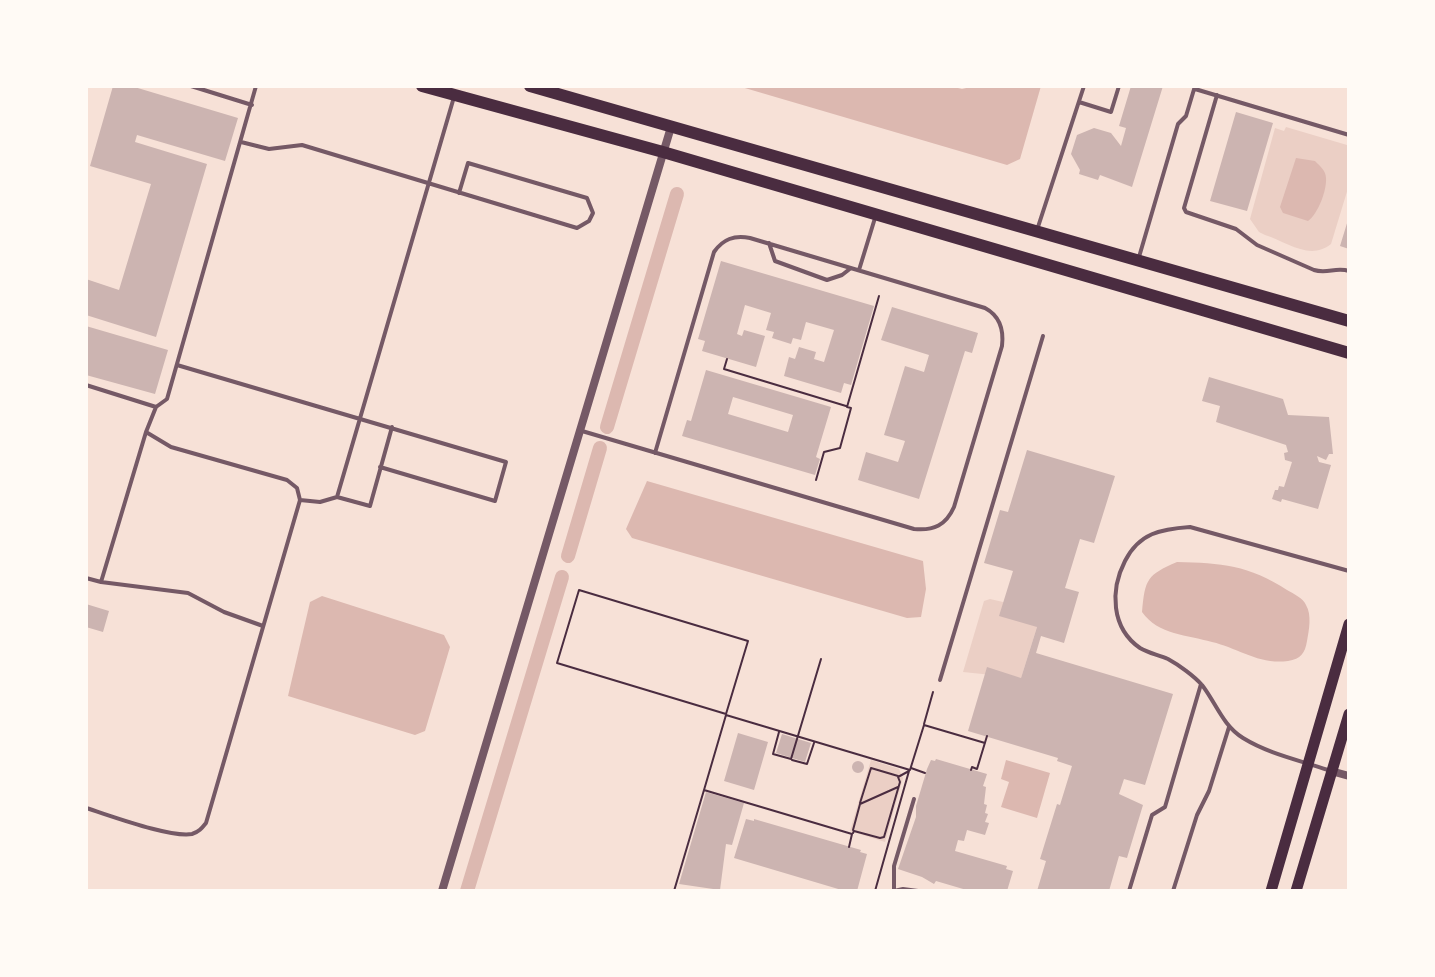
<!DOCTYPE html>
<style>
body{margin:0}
#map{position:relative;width:1435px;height:977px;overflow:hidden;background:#f7e1d7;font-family:"Nunito Sans",sans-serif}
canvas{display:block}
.frame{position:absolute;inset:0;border:88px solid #fffaf5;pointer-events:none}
</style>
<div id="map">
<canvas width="1435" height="977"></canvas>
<div class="frame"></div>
</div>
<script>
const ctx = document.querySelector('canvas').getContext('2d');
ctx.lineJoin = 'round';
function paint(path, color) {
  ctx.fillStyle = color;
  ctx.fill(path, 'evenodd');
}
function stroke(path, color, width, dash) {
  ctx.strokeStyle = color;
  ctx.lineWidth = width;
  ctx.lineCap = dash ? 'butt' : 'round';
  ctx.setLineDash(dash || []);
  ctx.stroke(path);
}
paint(new Path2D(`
 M1286,127L1347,145L1349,149V185L1331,244C1310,261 1287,242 1265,235L1259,232L1250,219L1275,128L1284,131Z
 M990,599L1003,602L1037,627L1021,678L963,672L984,601Z
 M871,760L899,769L903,778L885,842L850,831Z`), '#ebcfc5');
paint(new Path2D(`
 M738,86H950L962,89L975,86H1041L1020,159L1007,165Z
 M1296,158L1315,161C1320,166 1326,171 1326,178C1327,190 1318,214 1308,221L1283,213L1280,207Z
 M647,481L923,561L926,589L921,617L907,618L632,538L626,529Z
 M1177,562C1221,563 1249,565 1287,590C1294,594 1303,598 1306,605C1312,615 1309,630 1307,641C1305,653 1301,659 1288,661C1259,665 1238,648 1212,642C1188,635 1158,635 1142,612C1145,579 1147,575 1177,562Z
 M322,596L444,635L450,647L425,731L415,735L288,696L310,602Z
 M1006,760L1050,773L1037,818L1001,807L1009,782L1001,779Z`), '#dcb8b0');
stroke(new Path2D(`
 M607,427L677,194
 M568,556L600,448
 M467,891L562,577`), '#dcb8b0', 14);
paint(new Path2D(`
 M113,86H131L238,118L225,161L137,135L135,142L207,164L156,337L86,315V279L119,290L151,184L90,166Z
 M1131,86H1163L1132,187L1100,175L1098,180L1079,174L1080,170L1071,154L1077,135L1094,128L1111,133L1121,146L1126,128L1119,126Z
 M1236,112L1273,123L1247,211L1210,201Z
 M1348,220L1349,221V249L1340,246Z
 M721,261L874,306L851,385L844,383L841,393L784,376L789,357L795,359L799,347L816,352L814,359L824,362L834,330L806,322L801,340L793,338L791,344L772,338L774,332L766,330L771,313L745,305L737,334L742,336L744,330L765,336L756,367L702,351L705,341L698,339Z
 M892,307L978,333L972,353L965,351L919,499L858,480L866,452L898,462L905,441L884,435L905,366L924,372L929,355L881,340Z
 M86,326L168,350L155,394L86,375Z
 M706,370L831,407L816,457L820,459L815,475L682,436L687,420L691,421ZM733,397L793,415L788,432L728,414Z
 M1209,377L1283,399L1288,415L1329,417L1333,454H1329L1326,460L1317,456L1319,462L1331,465L1318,509L1282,499L1281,502L1272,499L1275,490H1278L1279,486L1284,487L1292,462L1285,460L1284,453L1288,452L1286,445L1216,422L1220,406L1202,401Z
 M1027,450L1115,476L1094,543L1080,539L1065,588L1079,592L1064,643L1041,636L1036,653L1173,694L1145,785L1124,779L1119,794L1143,805L1127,858L1119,856L1109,891H1037L1046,861L1040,859L1057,804L1060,805L1072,766L1057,761L1058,758L968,731L987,667L1021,678L1037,627L999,616L1013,571L984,563L1000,510L1008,512Z
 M86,604L109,611L103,632L86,627Z
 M738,733L768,742L754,790L724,781Z
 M782,734L811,743L805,762L776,753Z
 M936,759L987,774L983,786L986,787L984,804L987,805L985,813L988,814L985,822L989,823L985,835L967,830L964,841L958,840L955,851L1007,866L1006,869L1013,871L1007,891H970L936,881L934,884L922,877L898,869L916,817V806L927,769L931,760L935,761Z
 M852 767a6 6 0 1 1 12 0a6 6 0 1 1-12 0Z
 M706,792L744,803L732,845L726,844L720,890L679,884Z
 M746,819L754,821V819L861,850L860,852L867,854L857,891H845L734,858Z`), '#ccb4b1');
stroke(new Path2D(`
 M727,359L724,369L846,406
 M816,480L824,452L840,448L851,408L847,407L879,296
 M726,714L748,641L579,590L557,663L726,714
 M924,724L933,692
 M779,732L773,754L791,759L821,659
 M792,760L807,764L814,743
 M911,768L925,773
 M971,770L972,767L977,769L987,736
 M860,803L871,768L898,776
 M853,830L860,804L898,787
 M853,833L854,831L880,838L884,837L900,782L898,777L909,771
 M849,847L852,834L704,790L726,715L910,770L924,725L985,743
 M674,891L704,790
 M875,891L909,771`), '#4a2c40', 2);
stroke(new Path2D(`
 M191,86L252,105
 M1195,89L1349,135
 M1217,95L1184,208L1186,212L1236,229L1257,245L1314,270C1327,274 1336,267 1349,271
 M1079,102L1111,112L1119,86
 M241,142L269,149L302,145L577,228L589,221L593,213L587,198L468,163L459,193
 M1037,230L1084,86
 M769,243L775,261L827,280L842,275L851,268
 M1139,257L1178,124L1186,116L1195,86
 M859,270L875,218
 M177,365L506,462L495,501L380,467
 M86,385L156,407
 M582,431L914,529C934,531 946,525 954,507L1002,346C1004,329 1000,316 985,308L750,238C734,235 723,239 714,252L655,453
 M337,497L370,506L392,427
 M300,500L320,502L337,497L454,97
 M86,578L101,582L188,593L224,612L263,626
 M101,582L146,432L156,407L167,399L256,86
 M940,680L1043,336
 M1328,770C1299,760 1269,754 1243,738C1223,726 1216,703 1202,685C1194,676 1179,665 1168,659C1159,655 1148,653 1140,648C1111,628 1110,590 1125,561C1139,533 1161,529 1190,527L1349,571
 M86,808C109,815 170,838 192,834C199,832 202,828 206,823L300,500L297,488L287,480L171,447L146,432
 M894,891V866L914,799
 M894,891L903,889L918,891
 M1129,891L1152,815L1165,807L1201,684
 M1173,891L1197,815L1209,791L1229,727`), '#755966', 4);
stroke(new Path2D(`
 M1331,771L1349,776
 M442,891L671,127`), '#755966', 8);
stroke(new Path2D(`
 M1271,891L1349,624
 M1296,891L1349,714`), '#4a2c40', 11);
stroke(new Path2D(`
 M422,86L663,152L1349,353
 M530,86L1349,321`), '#4a2c40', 12);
</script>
